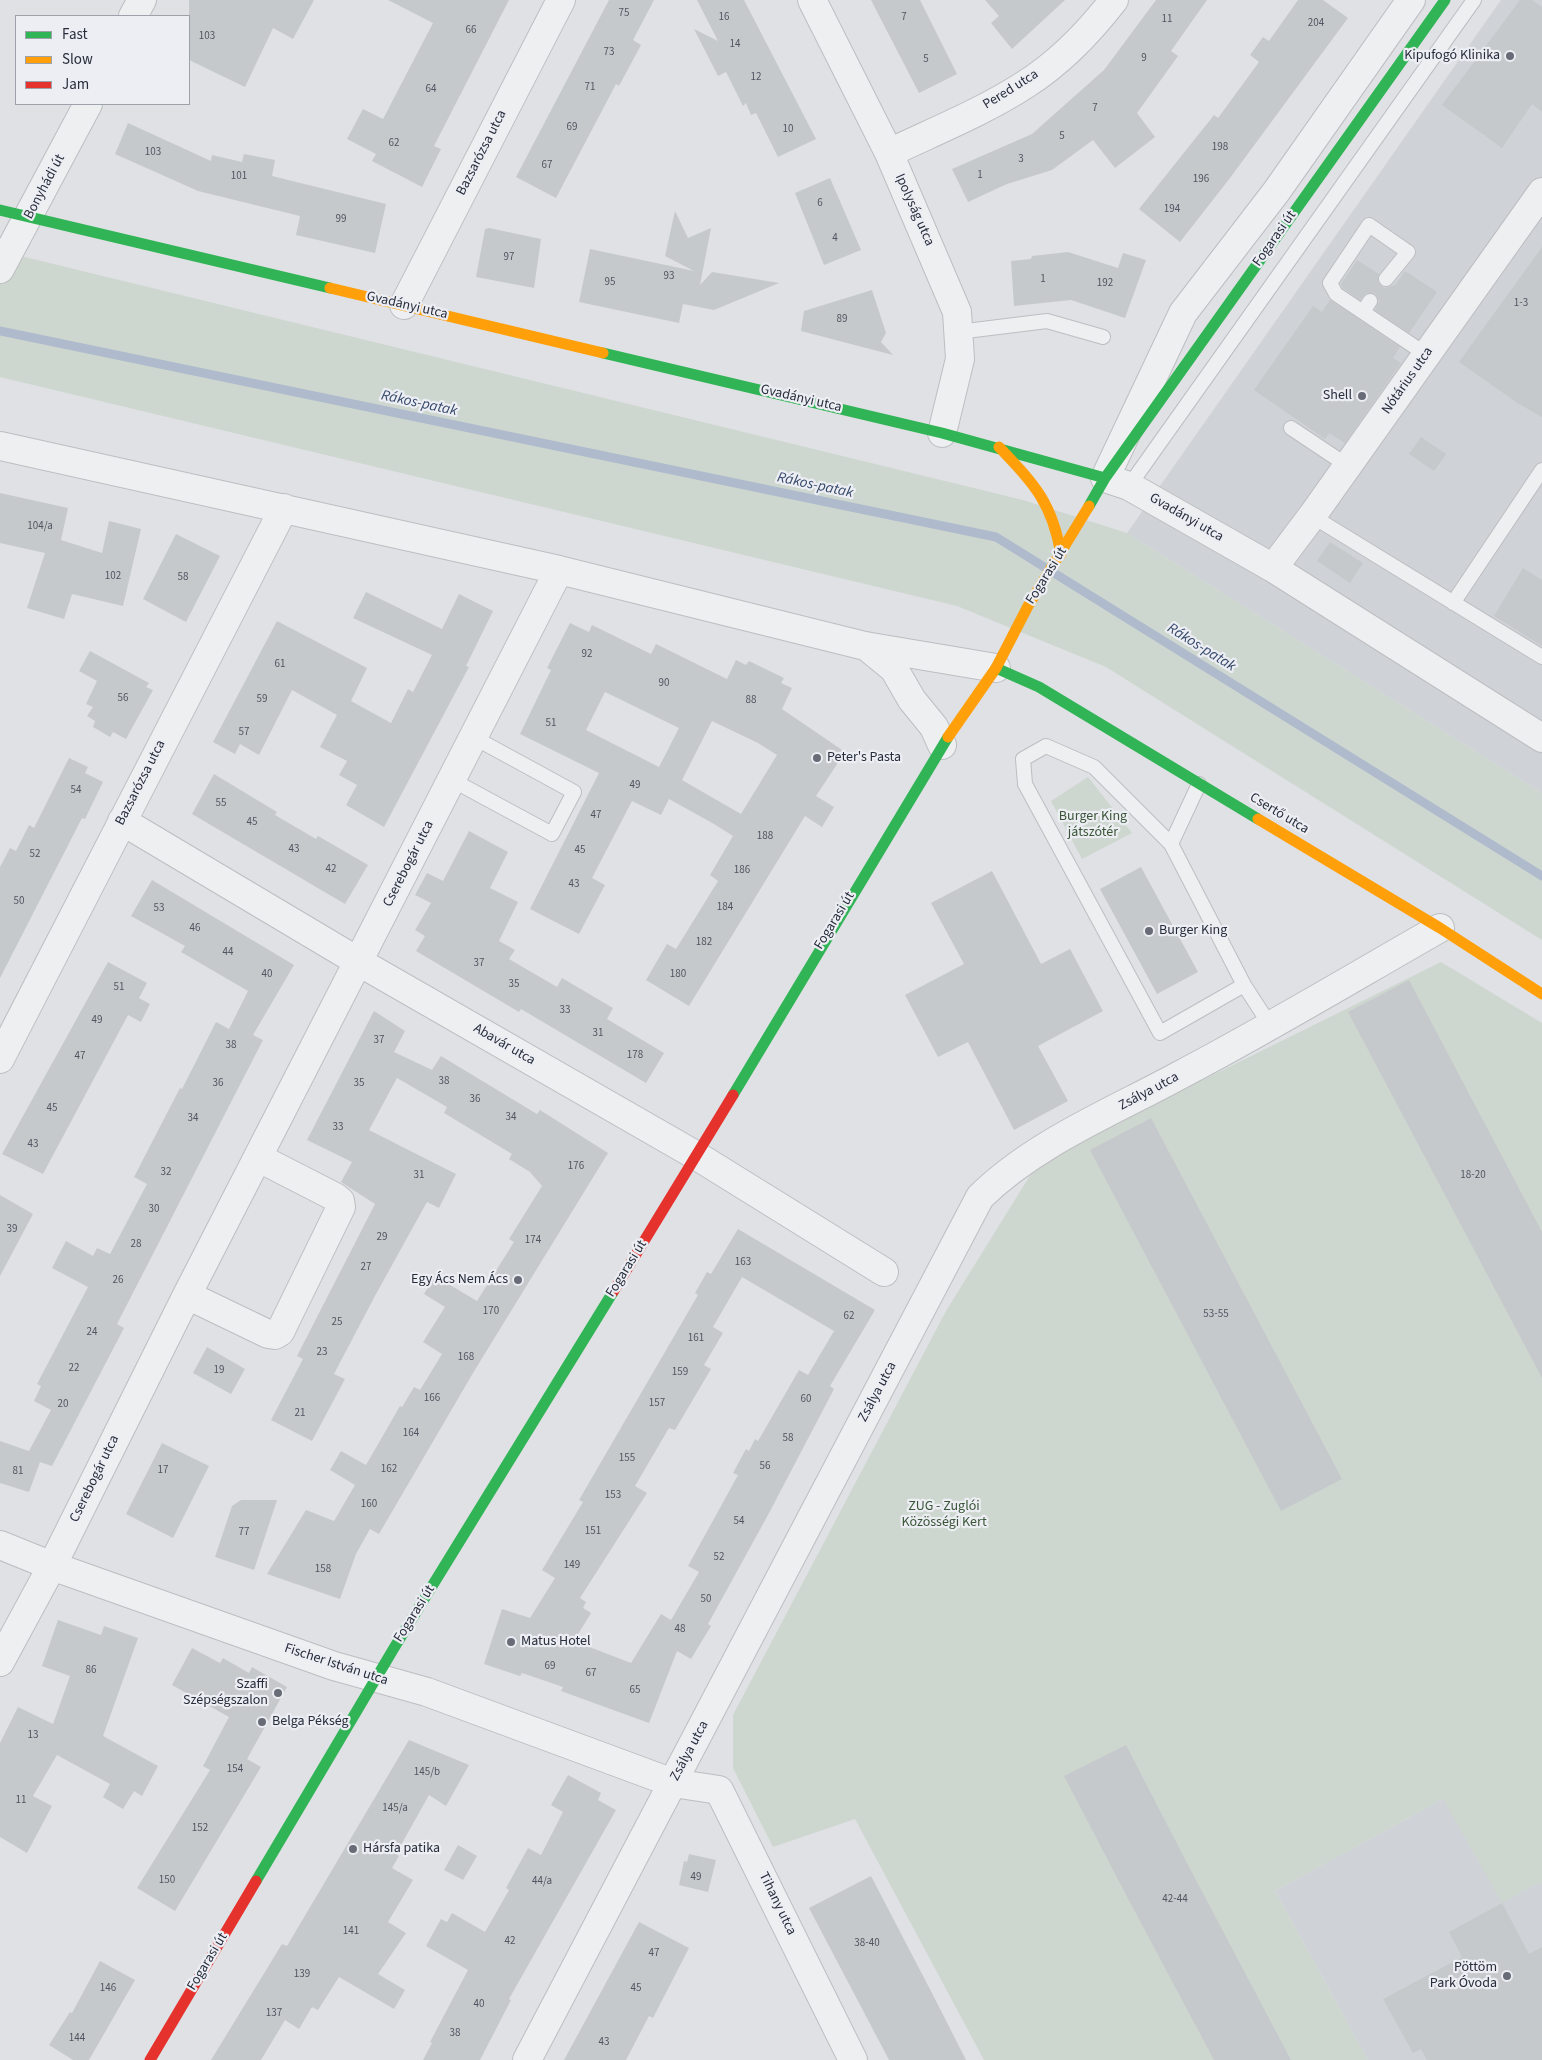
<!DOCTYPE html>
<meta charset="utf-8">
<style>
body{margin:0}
#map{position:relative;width:1542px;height:2060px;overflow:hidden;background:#dfe1e4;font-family:"Source Sans 3",sans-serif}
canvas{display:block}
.legend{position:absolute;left:15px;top:15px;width:175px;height:90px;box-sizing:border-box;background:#eceef3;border:1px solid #9da1a9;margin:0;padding:6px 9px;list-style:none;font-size:15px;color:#272d3b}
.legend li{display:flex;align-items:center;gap:10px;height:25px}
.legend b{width:25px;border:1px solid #9da1a9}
</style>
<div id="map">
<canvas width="1542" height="2060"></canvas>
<ul class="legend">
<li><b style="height:6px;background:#30b455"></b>Fast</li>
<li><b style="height:6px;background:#ff9f0a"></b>Slow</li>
<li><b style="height:6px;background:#e5322d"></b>Jam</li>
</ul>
</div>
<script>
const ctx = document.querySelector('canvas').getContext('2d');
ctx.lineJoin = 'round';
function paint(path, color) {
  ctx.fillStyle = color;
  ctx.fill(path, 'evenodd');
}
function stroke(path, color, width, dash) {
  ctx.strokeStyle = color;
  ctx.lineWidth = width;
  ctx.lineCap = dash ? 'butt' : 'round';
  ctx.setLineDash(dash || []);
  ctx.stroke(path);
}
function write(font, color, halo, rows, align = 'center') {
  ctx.font = font + ' "Source Sans 3",sans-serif';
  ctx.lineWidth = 4.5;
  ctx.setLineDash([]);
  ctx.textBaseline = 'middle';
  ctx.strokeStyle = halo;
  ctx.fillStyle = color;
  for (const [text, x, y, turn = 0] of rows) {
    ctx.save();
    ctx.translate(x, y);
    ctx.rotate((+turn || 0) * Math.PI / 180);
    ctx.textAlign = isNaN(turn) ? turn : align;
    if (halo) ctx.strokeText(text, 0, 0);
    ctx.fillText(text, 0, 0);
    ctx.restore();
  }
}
paint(new Path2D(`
 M1501,0H1542V793L1127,533Z
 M1538,1747L1542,1754V2060H1368L1275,1891Z`), '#cfd2d7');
paint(new Path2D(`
 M0,251L1023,500L1127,533L1542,793V940L1106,667L957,606L0,377Z
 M1088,777L1132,833L1082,859L1051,801Z
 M1441,962L1542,1023V1885L1540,1882L1502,1903L1443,1799L1275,1891L1368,2060H984L855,1819L773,1847L733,1768V1715L946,1311L1039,1161Z`), '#ced7cf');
stroke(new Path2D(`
 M0,331L996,537L1542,876`), '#afbbcd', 9);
paint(new Path2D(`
 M189,0H314L293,39L273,28L245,87L189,60Z
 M388,0H509L434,146L441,149L422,187L372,161L376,154L347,139L363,109L383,119L433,23Z
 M609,0H654L633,40L641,45L619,86L616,84L556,198L516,177Z
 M697,0H744L816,139L778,157L756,113L751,115L746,103L743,106L726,72L718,76L694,29L718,41Z
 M871,0H920L957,74L919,93Z
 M985,0H1065L1012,49L991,23L999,16Z
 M1156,0H1207L1171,51L1178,56L1137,113L1155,137L1115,168L1093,140L1052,170L1007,184L968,202L952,169L1032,134L1104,70Z
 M1298,0H1323L1348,18L1230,178L1180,242L1139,209L1214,115L1218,118L1259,62L1250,55L1263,37L1269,41Z
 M1520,0H1532L1542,7V112L1532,104L1502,148L1442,105Z
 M128,123L211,161L212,155L242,162L244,154L275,160L272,176L386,204L375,253L296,235L300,216L198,191L115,154Z
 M830,178L861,250L824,265L795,193Z
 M675,211L688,238L711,228L700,285L712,272L779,283L714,310L683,304L679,323L579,302L590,249L694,271L665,256Z
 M489,228L541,239L534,288L476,277L485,229Z
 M1542,247V417L1519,404L1459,362Z
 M1068,252L1118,268L1123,253L1146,260L1125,318L1071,300L1014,306L1011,261L1031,259L1032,256Z
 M1357,260L1379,274L1378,283L1384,288L1395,285L1405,271L1437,292L1409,333L1375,310L1379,301L1375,294L1366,293L1360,300L1343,288L1341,284Z
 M872,290L886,333L881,342L893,355L801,331L804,311Z
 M1330,300L1400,347L1393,358L1401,363L1345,443L1329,433L1325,439L1254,390L1313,306L1322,312Z
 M1421,437L1446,454L1434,471L1409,454Z
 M0,493L68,508L61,540L102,553L109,521L141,529L123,606L72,594L64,619L27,608L45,553L0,543Z
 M176,534L220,556L186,622L143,599Z
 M1330,542L1363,563L1350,583L1317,561Z
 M1523,568L1542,580V646L1494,616Z
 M366,592L442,629L459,594L493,611L466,666L469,667L384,827L346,805L357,785L339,775L347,761L320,747L337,715L292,690L259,755L240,744L235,754L213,742L277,621L367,668L351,701L391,723L408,689L413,692L432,655L353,618Z
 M570,623L589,632L592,625L651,654L656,644L727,679L736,660L746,665L749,661L784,678L781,683L792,688L782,709L845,752L816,796L834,807L822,827L805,816L689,1006L646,980L667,944L676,949L718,881L710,875L733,836L714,824L669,799L661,815L632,801L592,878L605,885L579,934L530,909L599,773L520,734L551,670L547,668ZM605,692L679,728L659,767L586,730ZM712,721L758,743L777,755L741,814L682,780Z
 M90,651L149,683L146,687L153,690L126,739L113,732L110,737L93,727L95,721L87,716L93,707L86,704L97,681L79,671Z
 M69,758L88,767L85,773L103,782L85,819L82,818L0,978V867L10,848L16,851L29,825L34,828Z
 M214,774L277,812L275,815L316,839L318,836L368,865L345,904L192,814Z
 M469,831L508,852L490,888L518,902L499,941L515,950L509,959L557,987L562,978L613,1008L607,1019L664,1053L646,1083L521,1009L519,1012L416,951L425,936L415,930L431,903L415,895L427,873L443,881Z
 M1141,867L1198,972L1157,994L1100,889Z
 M992,871L1041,964L1070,949L1103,1011L1038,1046L1068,1101L1014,1130L968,1042L938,1057L905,995L964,964L931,903Z
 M152,880L294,965L253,1035L263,1040L117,1324L124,1328L52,1466L40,1462L29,1492L0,1483V1441L29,1451L51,1410L34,1401L41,1386L37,1384L88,1287L52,1268L66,1241L93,1256L97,1248L110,1254L147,1184L134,1177L180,1088L182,1089L216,1022L229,1029L248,991L181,952L185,946L131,916Z
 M108,962L147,983L139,998L150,1004L141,1022L128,1015L43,1174L2,1154Z
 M1409,980L1542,1232V1378L1348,1012Z
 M374,1011L405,1031L394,1052L432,1070L441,1056L537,1114L540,1110L608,1153L473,1373L379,1534L370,1529L356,1554L340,1599L267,1574L306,1510L334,1521L355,1485L330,1470L341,1451L366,1465L400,1406L402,1407L414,1387L420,1390L442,1354L423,1342L445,1307L424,1294L435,1276L477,1301L514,1242L509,1239L542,1186L530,1172L509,1159L512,1154L444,1113L447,1107L397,1078L369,1130L456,1174L439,1208L427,1202L376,1294L334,1374L345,1379L312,1441L271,1420L303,1359L297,1356L375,1204L341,1182L352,1162L307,1140Z
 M1151,1118L1342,1479L1281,1511L1090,1150Z
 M0,1195L33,1214L0,1276Z
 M738,1229L875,1310L830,1386L834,1389L768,1515L708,1624L711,1626L691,1659L677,1651L649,1723L561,1691L563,1687L522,1673L520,1676L484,1664L502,1609L530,1618L555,1578L542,1570L583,1502L579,1500L698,1295L695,1293L707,1272L711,1274ZM742,1277L834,1331L808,1375L799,1370L758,1441L755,1439L749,1451L746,1449L733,1473L738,1475L688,1566L699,1572L671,1620L661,1614L631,1663L574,1641L591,1613L583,1608L586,1602L580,1598L647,1493L635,1486L669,1428L675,1430L711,1369L704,1365L723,1333L713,1327Z
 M207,1347L245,1369L231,1394L193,1373Z
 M162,1443L209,1466L173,1538L126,1514Z
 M241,1500H277L254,1570L215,1557L232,1506Z
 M58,1620L101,1635L104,1626L138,1638L103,1736L158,1766L142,1796L134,1791L123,1809L103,1797L110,1784L57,1755L33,1796L52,1806L27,1853L0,1837V1743L18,1707L53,1724L70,1676L42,1666Z
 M192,1648L220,1663L223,1658L249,1673L252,1667L287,1687L247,1759L261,1767L175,1911L137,1888L210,1770L203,1766L229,1717L172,1685Z
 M409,1740L469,1765L446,1806L429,1795L396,1854L399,1856L392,1868L413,1880L388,1922L406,1933L378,1974L405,1990L394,2009L339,1977L318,2010L312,2007L299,2029L285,2020L261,2060H211L282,1944L287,1946Z
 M1126,1745L1188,1865L1291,2060H1214L1124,1891L1064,1776Z
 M568,1775L601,1793L598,1800L616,1810L509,1999L511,2000L480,2060H423L432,2043L430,2042L468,1970L426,1946L441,1919L447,1922L452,1913L485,1932L509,1890L506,1888L528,1848L541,1855L563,1812L551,1805Z
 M458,1845L477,1856L463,1880L444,1870Z
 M689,1854L716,1860L708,1892L679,1885L684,1861L687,1862Z
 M871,1876L934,1997L966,2060H889L809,1908Z
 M1502,1903L1529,1954L1542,1947V2060H1427L1421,2049L1413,2053L1383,1999L1462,1957L1449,1932Z
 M639,1922L689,1948L653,2018L649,2016L626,2060H564Z
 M100,1961L135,1980L89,2060H73L49,2045L70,2012L72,2013Z`), '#c6c9cc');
const lane = new Path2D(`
 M1386,279L1408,252L1369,225L1330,283L1336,294L1427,355
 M1363,312L1370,301
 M958,332L1047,321L1103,337
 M1291,428L1348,466
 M1129,486L1474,0
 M1312,516L1542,657
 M1453,603L1542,470
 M452,780L552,834L574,792L473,737
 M1171,844L1199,784
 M1244,985L1160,1033L1025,784L1023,759L1046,746L1094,767L1171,844L1244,985L1270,1025`);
const street = new Path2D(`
 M812,0L889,153L957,312L960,359L942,433
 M1411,0L1276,192L1183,313L1105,478L1129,486L1273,568L1542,738
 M133,16L142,0
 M889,153C935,131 983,112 1026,84C1059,63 1090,31 1114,0
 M0,269L88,104
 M404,305L561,0
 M0,446L559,570L865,646L996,668
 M1273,568L1312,516L1542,192
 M866,646L894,669L912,700L934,727L942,745
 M122,821L359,962L697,1156L884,1272
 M0,1059L284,508
 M187,1295L268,1334L275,1335L280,1332L341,1207L340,1201L335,1197L259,1158
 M0,1545L52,1566L334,1666L427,1692L673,1783L719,1790L853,2060
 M0,1662L52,1566L187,1295L559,570
 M527,2060L980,1197C1035,1143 1112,1112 1180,1075C1268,1029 1354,977 1440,928`);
stroke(lane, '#bcbec1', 16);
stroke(street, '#bcbec1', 30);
stroke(lane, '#eeeff0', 14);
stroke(street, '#eeeff0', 28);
stroke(new Path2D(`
 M0,210L330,288
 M603,353L942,433L1105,478
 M1089,506L1105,478L1445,0
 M996,668L1039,687L1258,819
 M733,1095L948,737
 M256,1881L394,1648L613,1292`), '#30b455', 11);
stroke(new Path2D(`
 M330,288L603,353
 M999,447C1034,484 1052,502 1061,554
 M948,737L996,668L1028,606L1089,506
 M1258,819L1440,928L1542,994`), '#ff9f0a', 11);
stroke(new Path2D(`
 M613,1292L733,1095
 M150,2060L256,1881`), '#e5322d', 11);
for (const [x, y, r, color] of [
 [1510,56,5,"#676c76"],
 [1362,396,5,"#676c76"],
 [817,758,5,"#676c76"],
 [1149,931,5,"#676c76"],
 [518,1280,5,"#676c76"],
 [511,1642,5,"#676c76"],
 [278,1693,5,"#676c76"],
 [262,1722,5,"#676c76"],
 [353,1849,5,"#676c76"],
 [1507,1976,5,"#676c76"]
]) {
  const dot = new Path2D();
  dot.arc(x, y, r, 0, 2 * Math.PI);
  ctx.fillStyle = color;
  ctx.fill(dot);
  stroke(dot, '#eceef3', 2);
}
write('11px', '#505661', null, [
 ["75",624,14],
 ["16",724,18],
 ["7",904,18],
 ["11",1167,20],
 ["204",1316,24],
 ["66",471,31],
 ["103",207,37],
 ["14",735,45],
 ["73",609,53],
 ["9",1144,59],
 ["5",926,60],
 ["12",756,78],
 ["71",590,88],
 ["64",431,90],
 ["7",1095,109],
 ["69",572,128],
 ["10",788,130],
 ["5",1062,137],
 ["62",394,144],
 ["198",1220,148],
 ["103",153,153],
 ["3",1021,160],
 ["67",547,166],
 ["1",980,176],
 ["101",239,177],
 ["196",1201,180],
 ["6",820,204],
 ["194",1172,210],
 ["99",341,220],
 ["4",835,239],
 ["97",509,258],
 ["93",669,277],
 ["1",1043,280],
 ["95",610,283],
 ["192",1105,284],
 ["1-3",1521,304],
 ["89",842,320],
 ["104/a",40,527],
 ["102",113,577],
 ["58",183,578],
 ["92",587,655],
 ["61",280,665],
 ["90",664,684],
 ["56",123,699],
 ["59",262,700],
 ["88",751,701],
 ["51",551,724],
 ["57",244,733],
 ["49",635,786],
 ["54",76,791],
 ["55",221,804],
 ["47",596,816],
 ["45",252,823],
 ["188",765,837],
 ["43",294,850],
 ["45",580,851],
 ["52",35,855],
 ["42",331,870],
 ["186",742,871],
 ["43",574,885],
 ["50",19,902],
 ["184",725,908],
 ["53",159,909],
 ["46",195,929],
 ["182",704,943],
 ["44",228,953],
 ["37",479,964],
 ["40",267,975],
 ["180",678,975],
 ["35",514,985],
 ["51",119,988],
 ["33",565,1011],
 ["49",97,1021],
 ["31",598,1034],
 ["37",379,1041],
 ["38",231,1046],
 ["178",635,1056],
 ["47",80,1057],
 ["38",444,1082],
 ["36",218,1084],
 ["35",359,1084],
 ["36",475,1100],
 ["45",52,1109],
 ["34",511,1118],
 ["34",193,1119],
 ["33",338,1128],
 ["43",33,1145],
 ["176",576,1167],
 ["32",166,1173],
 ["31",419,1176],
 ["18-20",1473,1176],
 ["30",154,1210],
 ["39",12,1230],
 ["29",382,1238],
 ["174",533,1241],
 ["28",136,1245],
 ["163",743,1263],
 ["27",366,1268],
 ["26",118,1281],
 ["170",491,1312],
 ["53-55",1216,1315],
 ["62",849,1317],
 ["25",337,1323],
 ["24",92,1333],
 ["161",696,1339],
 ["23",322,1353],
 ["168",466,1358],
 ["22",74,1369],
 ["19",219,1371],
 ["159",680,1373],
 ["166",432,1399],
 ["60",806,1400],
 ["157",657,1404],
 ["20",63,1405],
 ["21",300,1414],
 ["164",411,1434],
 ["58",788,1439],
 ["155",627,1459],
 ["56",765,1467],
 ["162",389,1470],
 ["17",163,1471],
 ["81",18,1472],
 ["153",613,1496],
 ["160",369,1505],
 ["54",739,1522],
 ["151",593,1532],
 ["77",244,1533],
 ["52",719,1558],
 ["149",572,1566],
 ["158",323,1570],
 ["50",706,1600],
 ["48",680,1630],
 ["69",550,1667],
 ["86",91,1671],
 ["67",591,1674],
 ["65",635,1691],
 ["13",33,1736],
 ["154",235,1770],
 ["145/b",427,1773],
 ["11",21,1801],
 ["145/a",395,1809],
 ["152",200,1829],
 ["49",696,1878],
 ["150",167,1881],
 ["44/a",542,1882],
 ["42-44",1175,1900],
 ["141",351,1932],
 ["42",510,1942],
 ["38-40",867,1944],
 ["47",654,1954],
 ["139",302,1975],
 ["146",108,1989],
 ["45",636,1989],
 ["40",479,2005],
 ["137",274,2014],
 ["38",455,2034],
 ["144",77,2039],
 ["43",604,2043]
]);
write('14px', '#272d3b', '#eceef3', [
 ["Kipufogó Klinika",1500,56],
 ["Shell",1352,396],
 ["Peter's Pasta",827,758,"left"],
 ["Burger King",1159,931,"left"],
 ["Egy Ács Nem Ács",508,1280],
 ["Matus Hotel",521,1642,"left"],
 ["Szaffi",268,1685],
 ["Szépségszalon",268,1701],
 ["Belga Pékség",272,1722,"left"],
 ["Hársfa patika",363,1849,"left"],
 ["Pöttöm",1497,1968],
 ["Park Óvoda",1497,1984]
], 'right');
write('14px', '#272d3b', '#eceef3', [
 ["Pered utca",1011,90,-32],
 ["Bazsarózsa utca",482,153,-63],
 ["Bonyhádi út",45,187,-62],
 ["Ipolyság utca",914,210,66],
 ["Fogarasi út",1275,239,-55],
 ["Gvadányi utca",407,306,13],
 ["Nótárius utca",1408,381,-55],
 ["Gvadányi utca",801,399,13],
 ["Gvadányi utca",1186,518,30],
 ["Fogarasi út",1047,576,-58],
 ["Bazsarózsa utca",141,783,-63],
 ["Csertő utca",1279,814,31],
 ["Cserebogár utca",409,864,-63],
 ["Fogarasi út",835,921,-59],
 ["Abavár utca",504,1045,30],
 ["Zsálya utca",1149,1092,-28],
 ["Fogarasi út",627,1269,-58],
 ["Zsálya utca",878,1392,-62],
 ["Cserebogár utca",95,1479,-64],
 ["Fogarasi út",415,1614,-58],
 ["Fischer István utca",336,1665,18],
 ["Zsálya utca",690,1751,-62],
 ["Tihany utca",777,1904,64],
 ["Fogarasi út",208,1962,-59]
]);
write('14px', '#395536', '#eceef3', [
 ["Burger King",1093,817],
 ["játszótér",1093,833],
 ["ZUG - Zuglói",944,1507],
 ["Közösségi Kert",944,1523]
]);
write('italic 15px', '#35496b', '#eceef3', [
 ["Rákos-patak",419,404,12],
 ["Rákos-patak",815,486,12],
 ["Rákos-patak",1201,648,32]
]);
</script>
